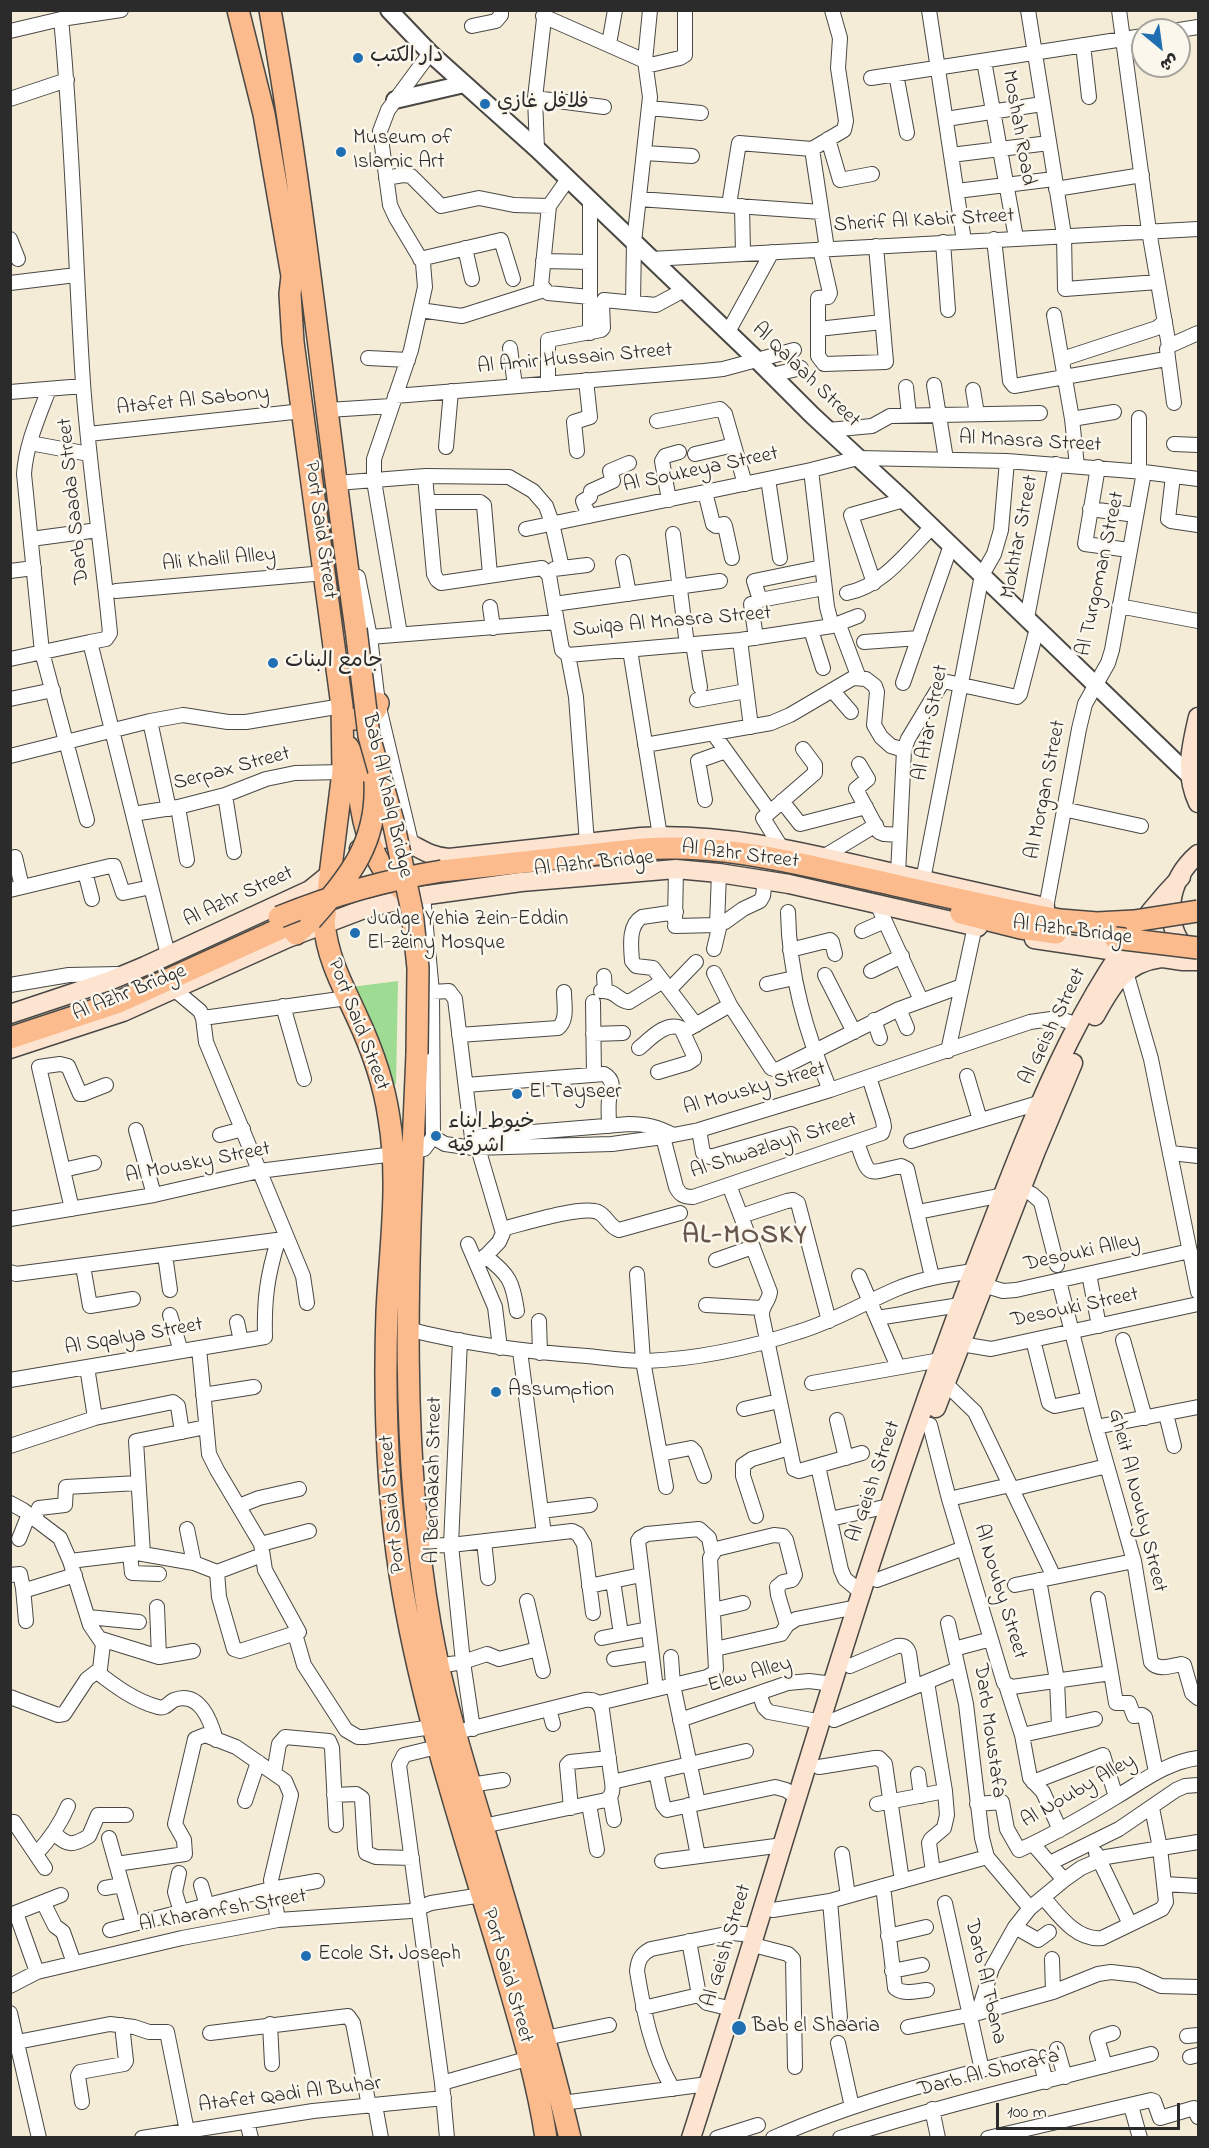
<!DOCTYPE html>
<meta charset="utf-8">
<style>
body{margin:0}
#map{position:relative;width:1209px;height:2148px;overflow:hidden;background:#f5ecd7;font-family:"Indie Flower","Playpen Sans Arabic",sans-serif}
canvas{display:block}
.frame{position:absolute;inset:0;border:12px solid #2b2b2b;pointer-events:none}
.north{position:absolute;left:1131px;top:18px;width:60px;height:60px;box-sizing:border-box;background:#fbf7ec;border:2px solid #a8a59f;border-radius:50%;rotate:151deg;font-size:16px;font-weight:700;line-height:24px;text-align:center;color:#2b2b2b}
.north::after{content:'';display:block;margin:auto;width:21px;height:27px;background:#1f6fb2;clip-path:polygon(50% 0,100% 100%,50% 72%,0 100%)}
.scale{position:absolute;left:996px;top:2103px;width:184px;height:27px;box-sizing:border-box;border:3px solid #2b2b2b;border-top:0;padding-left:8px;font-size:18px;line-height:21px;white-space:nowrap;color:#2b2b2b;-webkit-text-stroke:4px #fbf7ec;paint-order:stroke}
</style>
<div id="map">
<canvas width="1209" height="2148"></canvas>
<div class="frame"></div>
<div class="north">ش</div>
<div class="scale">100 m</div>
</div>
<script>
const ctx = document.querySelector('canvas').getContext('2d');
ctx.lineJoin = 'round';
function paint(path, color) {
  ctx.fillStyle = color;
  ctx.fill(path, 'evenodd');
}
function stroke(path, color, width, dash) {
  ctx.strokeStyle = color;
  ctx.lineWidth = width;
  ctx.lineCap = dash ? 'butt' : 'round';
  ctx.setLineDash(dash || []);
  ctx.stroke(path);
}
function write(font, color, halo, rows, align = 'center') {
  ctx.font = font + ' "Indie Flower","Playpen Sans Arabic",sans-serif';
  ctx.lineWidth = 5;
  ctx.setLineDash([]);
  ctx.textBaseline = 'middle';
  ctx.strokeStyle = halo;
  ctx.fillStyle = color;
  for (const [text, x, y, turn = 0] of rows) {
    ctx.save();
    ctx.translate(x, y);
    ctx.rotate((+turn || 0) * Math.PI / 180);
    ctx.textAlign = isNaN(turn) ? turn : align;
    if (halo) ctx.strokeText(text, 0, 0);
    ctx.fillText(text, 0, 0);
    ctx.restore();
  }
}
paint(new Path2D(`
 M398,981L396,1084L389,1086L351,987Z`), '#9ddc92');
const minor = new Path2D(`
 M929,10L964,241
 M1028,10L1064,235L1065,289L1158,282
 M1119,10L1149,231L1169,346
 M543,16L645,61
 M61,19C73,140 75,262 83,383C89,467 102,549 110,633L106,639L90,642L168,955
 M472,26L496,21L501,15V10
 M1179,30L1198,27
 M10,31L61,19L121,10
 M609,44L615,10
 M1083,45L1089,97
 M984,61L1016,238
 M646,66L680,58L685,55V10
 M896,74L907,133
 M871,78L1143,36
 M535,98L604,107
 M10,99L67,80
 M650,108L701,113
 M946,119L1042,104
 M828,139L840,180L872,174
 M537,149L535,98L545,10
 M812,149L827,249
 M645,153L692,156
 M951,155L1049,143
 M386,178L403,175L411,176L441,206L479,198L514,205L549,206
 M568,179L549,206L541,285L548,293L590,297
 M1056,189L1142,175
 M957,191L1054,179
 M639,199L821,212
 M729,205L739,143L812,149L844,130L846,121L838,68L840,38L832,10
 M742,206L743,253
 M10,239L18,259
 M994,239L1010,381L1014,386L1166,359L1168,358L1167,349L1169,346L1198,333
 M943,242L948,310
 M465,248L472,279
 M820,249L830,293L828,297L818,298V356L824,364L886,362L876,246
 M420,259L501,240L513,279
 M651,259L1198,229
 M543,261L590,262
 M10,283L76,275
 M633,303L634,242L650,97L645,61L650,10
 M420,310L462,316L544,290
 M1054,315L1072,419L1077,466
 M818,329L882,322
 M728,332L772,252
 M590,333V200
 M510,348L515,386
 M368,358L408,360
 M1168,358L1174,403
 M1062,359L1157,328L1165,321
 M772,375L801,368
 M548,384V340L601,330L603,328L602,304L604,300L656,305L684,290
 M934,385L946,459
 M906,387L909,415
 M49,389C39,416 26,444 24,474L42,652L87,820
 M973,390L977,414
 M10,392L83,386
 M395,396L704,371L723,369L794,350
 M328,410L391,406
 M1072,419L1114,412
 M657,421L720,409L725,414L745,484
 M828,430L872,426L890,416L1040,413
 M88,434L303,411
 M30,443L89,454
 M1174,444L1198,445
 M446,447L451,391
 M577,451L574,422L590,417L586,380
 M695,454L734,445
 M1098,467L1085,544L1129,550
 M811,470L827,607L832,626
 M1139,471V418
 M425,476L434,574L437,580L441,583L542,568L549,575L557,622
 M1173,476L1168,519L1171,521L1198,525
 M768,479L780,558
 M337,483L425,476L509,477L533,491L546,506L552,523L562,568
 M705,492L713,524L716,526L724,524L725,526L732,558
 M669,500L662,461L665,456L679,452
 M428,502H480L484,505L490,575
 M1090,509L1136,515
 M589,516L583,501L590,497L591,491L613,481L610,471L629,463
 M526,529L811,470L858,458L1007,461L1144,472L1198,479
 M673,534L687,645
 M31,539L98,530
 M623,562L629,594
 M822,567L754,581L760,600L824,588
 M554,569L587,565
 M10,571L34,568
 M358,577L370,637L378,703L411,842
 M874,583L851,515L904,500
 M116,591L325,573
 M847,593C883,586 907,552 932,527
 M554,604L720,581
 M751,604L756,638
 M1119,606L1198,621
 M490,607L493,628
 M1027,618L1056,464
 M839,625L859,678
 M811,630L823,668
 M400,634L374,481V459L411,350L425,287L423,263L396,218L390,205L380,131L388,110L430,53
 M370,637L557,622L562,650L568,655L740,640L832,626L858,616
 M740,640L751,727
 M864,642L919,638
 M693,644L700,687
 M630,650L660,836
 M568,655L576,697L587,843
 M10,659L90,642
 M903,683L951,545
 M832,690L851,712
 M10,699L53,690
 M697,700L746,691
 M150,721L169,809
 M713,733L770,812
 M645,745L771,723L790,715L853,678L866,679L875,686L877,692L874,725L881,737L891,746L904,750
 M10,756L150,721L183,715L228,722H246L342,706
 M859,764L868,779L856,789L879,832L884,834L900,835
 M225,795L234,852
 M705,800L698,761L726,751
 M782,801L800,824L866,807
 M178,807L187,860
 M1063,809L1141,826
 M133,814L178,807L225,795L266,779L295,773L343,772
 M781,847L763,818L815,773V765L803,749
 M15,857L22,887
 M823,857L876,825
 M85,872L92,899
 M898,874L904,750L908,739L943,681L1017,697L1020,694L1037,628
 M923,880L982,575L994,554L1001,530L1007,461
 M10,890L110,866H114L123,893L151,887
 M877,904L921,1000
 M1046,908L1079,729L1085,704L1108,663L1112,650L1144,472
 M676,912L642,917C628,925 631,947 632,961L636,966L653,968L696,1025
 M788,912C789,975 806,1033 830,1090
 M675,921L676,869
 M717,925L719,873
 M675,926L717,925L725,922L743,909L760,901L763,896L765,880
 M862,931L885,921
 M714,949L720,924
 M790,950L830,940L832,942L835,954
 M871,971L902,956
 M1126,972L1151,1059L1198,1292
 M714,973L730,1005L771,1068L777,1070L899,1009L962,986
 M825,975L854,1032
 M604,976L605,991
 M767,984L794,978
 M10,985L69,975L119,974
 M670,989L696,962
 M175,990L200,1011L203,1018L206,1042L303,1276L307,1303
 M601,991C618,991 616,1000 629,1002L663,981
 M432,992L449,991L455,999L473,1146
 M593,1002L594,1075
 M283,1006L304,1079
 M899,1009L907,1028
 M203,1018L347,998
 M874,1020L880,1038
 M690,1028L730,1005
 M593,1034L623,1033
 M459,1035L558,1028C568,1020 564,1004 564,992
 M639,1048C650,1039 666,1021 681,1028L694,1056V1059L688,1063L658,1072
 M948,1051L975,926
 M967,1076L980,1120
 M466,1085L604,1074C616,1081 611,1089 609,1100C608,1108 609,1117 609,1126
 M136,1130L154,1195
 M699,1130L703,1153L710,1157L791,1134
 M220,1135L243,1129
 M433,1137L445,1144L473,1148L612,1144L663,1137L699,1130L830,1090L1030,1022L1058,1018L1078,1025
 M472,1137L629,1124C646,1124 658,1127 673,1135
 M663,1137L676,1187C680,1195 684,1197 693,1197L882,1133L884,1127L883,1121L869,1077
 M911,1141L1042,1102
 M857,1142C870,1180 866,1173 901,1166L907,1169L932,1277
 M413,1151L424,1149L433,1137L432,992L423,896
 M1171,1153L1198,1156
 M63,1170L94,1163
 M729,1185L770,1292C769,1302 761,1306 762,1316L794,1469L799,1471L862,1453
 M1021,1189L1032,1194L1041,1202L1057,1265
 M72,1209L39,1067L60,1064L68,1066L80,1094H83L106,1085
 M918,1212L1003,1195
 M741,1216L787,1201L793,1200L798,1203L829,1321
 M10,1219L154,1195L259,1171L394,1154
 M502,1229C522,1224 581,1205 598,1212C607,1216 609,1227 619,1230L680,1213
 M468,1244L495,1307L500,1348
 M165,1255L170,1290
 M485,1256C509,1274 513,1282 517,1311
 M716,1260L753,1247
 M477,1265L499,1242L503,1233L478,1148
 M83,1266L90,1306L133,1299
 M10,1272L16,1274L284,1239
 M637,1274L643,1361L666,1487
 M1089,1274L1099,1326
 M859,1276L898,1367
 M1059,1281L1096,1427L1134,1561L1151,1662C1158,1671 1171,1666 1181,1664L1184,1665L1192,1693L1198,1698
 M983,1285L1003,1291L1016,1290L1190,1251
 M706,1305L762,1308
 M170,1315L181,1351
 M877,1318L960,1305
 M539,1321L540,1353
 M237,1322L241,1341
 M407,1329C466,1344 526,1352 587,1356C606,1358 626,1361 646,1361C698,1359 749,1348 798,1332C832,1322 862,1304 894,1290C919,1279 946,1275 973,1271
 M460,1340L451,1545L463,1662L473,1729
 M1033,1340L1049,1403L1055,1406L1089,1399
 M1123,1340L1145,1418
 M961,1344L991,1349L1198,1304
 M199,1348L209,1454L217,1470L261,1544L265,1570L299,1632L240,1651L234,1649L219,1597L217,1572
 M520,1351L544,1534
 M87,1367L95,1418
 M10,1380L265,1337C264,1301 267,1276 278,1241
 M812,1383L940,1360
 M945,1383L975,1412L1054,1577
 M203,1395L254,1387
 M744,1409L779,1401
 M1166,1414L1174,1446
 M837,1420L846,1458
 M930,1425L949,1499L1004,1683L1012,1687L1111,1673L1116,1703H1129L1134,1716L1142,1715L1145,1717L1156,1772
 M1096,1427L1198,1407
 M10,1446L95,1418L173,1402L178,1406L182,1432
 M660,1454L691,1448L695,1452L704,1476
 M818,1466L841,1570L845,1579L862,1593
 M1012,1489L1107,1466
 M949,1499L1010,1485
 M10,1503L23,1510L60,1538L70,1561L90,1625L103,1644L100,1669L87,1679L64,1714L58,1715L10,1697
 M239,1506L259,1498L299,1489
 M541,1511L590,1505
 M756,1516L743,1476V1465L752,1459L789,1448
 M34,1519L39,1508L65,1505L66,1487L138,1483
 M830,1519L889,1506
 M187,1529L194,1563
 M19,1539L29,1514
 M484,1541L488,1578
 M261,1544L309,1531
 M418,1546L451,1545L572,1531L578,1534L584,1544L593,1613
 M130,1554L132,1573L159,1574
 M143,1554L136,1441L206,1427
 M70,1561L137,1553L194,1563L217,1572L262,1555
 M10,1575L20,1574L23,1588L26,1590L75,1575
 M877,1580L964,1548
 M1039,1580L1057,1680L1059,1726
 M613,1581L621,1634
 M1015,1585L1134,1561
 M589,1586L641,1575
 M23,1588L26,1621
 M1098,1599L1111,1673
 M527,1601L543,1671
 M157,1607L159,1657
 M713,1610L743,1603
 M88,1617L139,1622
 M948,1623L966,1704L982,1838L987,1857L1030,1908
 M295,1634L304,1665L346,1730L358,1737H365L432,1727
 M602,1638L648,1629
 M101,1639L159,1657L193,1651
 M715,1649L781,1634L787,1625L796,1619L857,1607
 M954,1649L991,1639
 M671,1657L673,1685L698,1803
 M614,1659L651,1653
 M438,1666L463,1662L487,1654L499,1659L538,1649
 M850,1666L897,1646C904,1645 907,1647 909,1653L914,1687
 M97,1672C115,1686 135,1701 158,1707C166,1709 168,1703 174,1700C200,1690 211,1722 216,1740
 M927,1682L945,1791L947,1815L944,1828L931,1839L929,1843L933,1872
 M1006,1685L1022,1735
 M656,1689L638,1541L640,1538L647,1534L699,1529L709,1538L712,1553
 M759,1693L764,1707L769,1712L822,1722
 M599,1703L707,1677L714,1673L716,1669L710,1558L716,1549L774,1535L783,1536L786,1540L795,1575L792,1580L783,1582L777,1587L778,1595L787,1625
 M549,1709L553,1724
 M680,1720L788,1683L809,1681L833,1684
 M834,1720L958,1669
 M465,1730L585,1700C594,1699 598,1701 602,1710L612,1782C613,1790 613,1795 606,1800L483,1826
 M437,1747L404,1755L399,1765L442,2083L447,2138
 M819,1767L875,1758H879L885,1764L902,1881
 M656,1772L663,1805L667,1810L775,1787L786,1790L798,1798
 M274,1773L279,1744L285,1737L329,1741L332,1748L336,1825
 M918,1774L921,1796
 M612,1782L746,1751
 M1033,1782L1103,1755L1116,1797
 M470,1785L503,1780
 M334,1795L356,1794L362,1798L365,1848L366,1853L376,1857L412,1858
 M610,1797L614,1820
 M245,1801L258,1762
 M589,1804L597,1850
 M877,1804L945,1791
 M977,1804L1002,1802L1007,1829L1019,1850C1053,1835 1085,1816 1116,1797C1143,1781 1167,1762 1198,1758
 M688,1805L698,1856
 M571,1808L567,1765L570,1762L609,1758
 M10,1822H14L45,1868
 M1060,1830L1043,1792L1030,1778L1022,1735L1095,1719
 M54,1833C67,1846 73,1846 89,1836L98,1815H126
 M109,1838L133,1924
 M1033,1844L1064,1880
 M1096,1853L1130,1924
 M36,1854C50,1839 60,1825 68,1806
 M842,1854L848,1896
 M662,1861L783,1845
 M1050,1863L1119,1829L1176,1790L1185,1786L1198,1785
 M116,1864L185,1854L184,1840L175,1824L195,1739L205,1735L236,1747L285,1781L291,1795L271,1880L278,1920
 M179,1873L175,1892L181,1912
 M1164,1884L1198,1886
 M201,1885L207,1906
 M883,1886L895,1988C904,1995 916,1991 927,1990
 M105,1888L122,1885
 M1043,1897C1058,1914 1076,1941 1102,1938L1162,1909L1166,1902L1160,1848L1152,1808
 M830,1901L840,2017
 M43,1902L55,1926L63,1932L74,1963
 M945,1903L982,2070
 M773,1910L830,1901L987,1857
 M16,1913L37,1972
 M10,1915L61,1895
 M1015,1927L1038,1940L1049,1932
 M110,1930L271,1889L317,1881
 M888,1936L926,1927
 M689,1941L699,1995L707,2003L732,2009
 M761,1947L788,1954L793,1959L795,2067
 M1052,1959L1053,1992
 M892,1971L922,1965
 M10,1986L37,1972L182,1938L278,1920L411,1911L431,1903L482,1895
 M643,2008L699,1995
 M10,2013L39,2138
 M978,2013L992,1968L1015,1927L1030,1908L1064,1880L1081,1868L1106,1857L1198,1842
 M270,2024L272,2064
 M908,2027L978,2013L1053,1992L1098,1974L1111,1972L1137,1975L1161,1986L1198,1987
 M210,2033L348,2016L353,2023L369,2106
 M1187,2036L1198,2035
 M545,2038L609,2025
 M17,2042L110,2024L134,2027L149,2032H167L187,2131
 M838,2043L852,2107
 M1057,2049L1065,2077
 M1190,2057L1198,2055
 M1105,2066L1097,2038L1113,2033
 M442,2083L530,2058
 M673,2089C651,2052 644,2013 637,1971C638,1960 641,1954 651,1949L731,1933L755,1935
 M82,2102L78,2076L80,2072L124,2064L126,2061L122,2025
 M562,2103L708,2084
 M375,2105L381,2138
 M1131,2106L1140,2138
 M932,2109L938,2138
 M247,2122L251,2138
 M142,2138L313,2111L444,2098
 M717,2138L758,2125
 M773,2138C856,2101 944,2079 1032,2057L1040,2059L1046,2082
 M840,2138C942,2105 1047,2081 1151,2054
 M988,2138L1151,2100L1154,2101L1160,2118L1194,2108L1198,2117`);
const tertiary = new Path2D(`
 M389,10L430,53L537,149L756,359L812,415L904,500L1189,775
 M395,100L464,84`);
const secondary = new Path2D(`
 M1198,717C1191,748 1184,773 1198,803
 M359,849C404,821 412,856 449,858L641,837C721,832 799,851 876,869C932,882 989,895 1045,907
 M1034,939L1183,961H1198
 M1189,953C1160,923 1168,880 1198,854
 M10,1014L109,981L145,966L310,890L336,869
 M1095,1016C1112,985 1124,963 1161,958
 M10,1049L123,1012L288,938L364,909L413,897L521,882L676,869L719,873L789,884L978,927
 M936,1408L1036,1151L1073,1063
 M691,2138C786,1843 868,1543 980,1254C1031,1123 1082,979 1181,877`);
const primary = new Path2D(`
 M238,10L264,114L292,276L290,294L293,342L342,706L343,772L324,923C328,960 342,984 357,1017C372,1049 384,1083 389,1118C400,1183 390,1247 387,1312C384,1399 387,1488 400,1574C421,1707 464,1833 502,1961C519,2020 537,2078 546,2138
 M270,10C307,215 326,423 356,629
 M354,719L367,718L376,709L378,703
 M348,747C359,765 358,786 361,806C366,837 377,871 404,891
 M442,871L643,849C710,844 776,858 841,873C914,889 987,907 1060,920L1097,923L1134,921
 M961,913L1021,928L1056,933
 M296,934L311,920
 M10,1038L119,1002L284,927
 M417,1054C409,1244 397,1435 430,1624C443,1699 466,1771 488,1844C517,1941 546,2038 570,2138`);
stroke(minor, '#494845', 16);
stroke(tertiary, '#494845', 20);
stroke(secondary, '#494845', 21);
stroke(primary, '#494845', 24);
stroke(minor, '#fff', 14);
stroke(tertiary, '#fff', 16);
stroke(secondary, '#fde4d1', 18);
stroke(primary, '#fbbb8d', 21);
const primaryBridge = new Path2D(`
 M356,629L369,736L393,821L412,911L418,968L417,1054
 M279,917C333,895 385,880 442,871
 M311,920C350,876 378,843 375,781
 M1134,921L1198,911
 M1115,938L1198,948`);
stroke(primaryBridge, '#494845', 24, []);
stroke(primaryBridge, '#fbbb8d', 21);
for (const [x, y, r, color] of [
 [358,58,6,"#1f6fb2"],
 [485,104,6,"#1f6fb2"],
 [341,152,6,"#1f6fb2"],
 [273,663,6,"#1f6fb2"],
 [355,933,6,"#1f6fb2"],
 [517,1094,6,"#1f6fb2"],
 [436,1136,6,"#1f6fb2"],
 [496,1392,6,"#1f6fb2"],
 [306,1956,6,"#1f6fb2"],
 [739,2028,8,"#1f6fb2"]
]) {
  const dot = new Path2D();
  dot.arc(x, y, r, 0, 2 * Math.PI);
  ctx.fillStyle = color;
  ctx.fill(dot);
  stroke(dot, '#fbf7ec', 2);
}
write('21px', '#2b2b2b', '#fbf7ec', [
 ["دار الكتب",370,58],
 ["فلافل غازي",497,104],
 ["Museum of",353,140],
 ["Islamic Art",353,164],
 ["جامع البنات",285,663],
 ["Judge Yehia Zein-Eddin",367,921],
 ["El-zeiny Mosque",367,945],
 ["El Tayseer",529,1094],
 ["خيوط ابناء",448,1124],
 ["اشرقيه",448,1148],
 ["Assumption",508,1392],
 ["Ecole St. Joseph",318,1956],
 ["Bab el Shaaria",752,2028]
], 'left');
write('21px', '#2b2b2b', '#fbf7ec', [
 ["Moshah Road",1017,128,80],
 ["Sherif Al Kabir Street",924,222,-3],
 ["Al Amir Hussain Street",575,360,-5],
 ["Al Qalaah Street",805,376,44],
 ["Atafet Al Sabony",193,402,-6],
 ["Al Mnasra Street",1030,443,3],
 ["Al Soukeya Street",701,471,-12],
 ["Darb Saada Street",75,501,-96],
 ["Port Said Street",319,530,82],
 ["Mokhtar Street",1021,537,-79],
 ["Ali Khalil Alley",219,561,-5],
 ["Al Turgoman Street",1102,574,-78],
 ["Swiqa Al Mnasra Street",672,623,-5],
 ["Al Atar Street",932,723,-79],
 ["Serpax Street",232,770,-15],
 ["Al Morgan Street",1047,790,-79],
 ["Bab Al Khalq Bridge",386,796,77],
 ["Al Azhr Street",740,856,7],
 ["Al Azhr Bridge",594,865,-6],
 ["Al Azhr Street",239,898,-25],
 ["Al Azhr Bridge",1072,932,7],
 ["Al Azhr Bridge",130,994,-22],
 ["Port Said Street",357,1025,69],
 ["Al Geish Street",1054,1027,-64],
 ["Al Mousky Street",755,1090,-16],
 ["Al Shwazlayh Street",774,1147,-18],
 ["Al Mousky Street",198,1164,-11],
 ["Desouki Alley",1082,1254,-12],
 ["Desouki Street",1075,1309,-12],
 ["Al Sqalya Street",134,1338,-10],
 ["Al Bendakah Street",435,1480,-89],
 ["Al Geish Street",875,1482,-71],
 ["Gheit Al Nouby Street",1136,1501,76],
 ["Port Said Street",394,1504,-95],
 ["Al Nouby Street",999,1592,73],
 ["Elew Alley",750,1676,-16],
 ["Darb Moustafa",988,1731,82],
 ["Al Nouby Alley",1079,1792,-30],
 ["Al Kharanfsh Street",223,1912,-10],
 ["Al Geish Street",728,1946,-73],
 ["Port Said Street",506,1976,74],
 ["Darb Al Tbana",984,1982,77],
 ["Darb Al Shorafa'",990,2074,-14],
 ["Atafet Qadi Al Buhar",290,2096,-7]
]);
ctx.letterSpacing = '1.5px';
write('bold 27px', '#66554c', '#fbf7ec', [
 ["AL-MOSKY",745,1238]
]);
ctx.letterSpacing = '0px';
</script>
